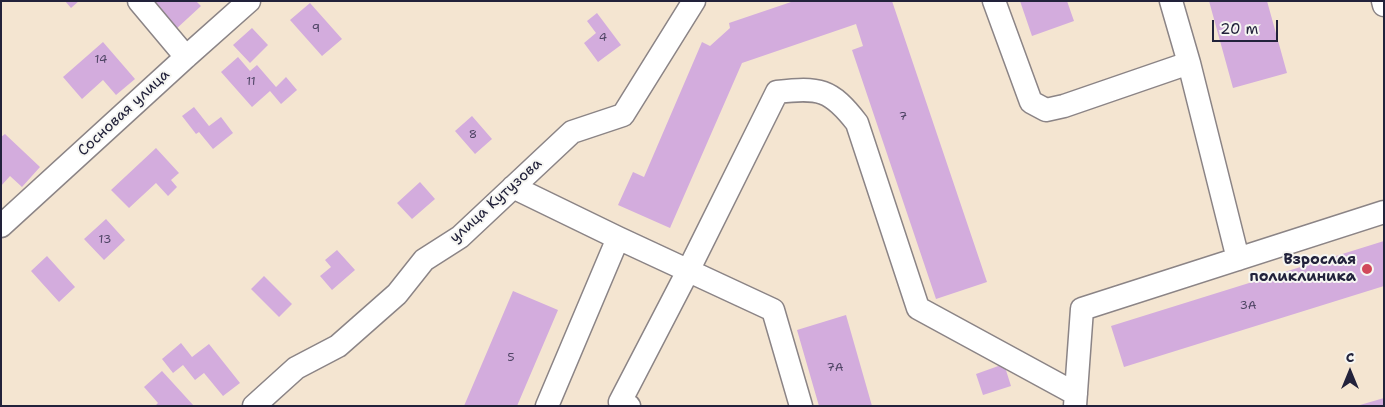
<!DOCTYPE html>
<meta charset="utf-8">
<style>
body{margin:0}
#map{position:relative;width:1385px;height:407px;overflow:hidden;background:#f4e5d1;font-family:"Shantell Sans",sans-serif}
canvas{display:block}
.frame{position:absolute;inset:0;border:2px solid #22223b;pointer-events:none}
.north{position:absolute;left:1325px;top:347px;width:50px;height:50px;-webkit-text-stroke:4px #f6f6f2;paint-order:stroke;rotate:0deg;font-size:14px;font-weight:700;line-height:20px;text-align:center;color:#22223b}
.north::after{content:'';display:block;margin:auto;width:18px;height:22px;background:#22223b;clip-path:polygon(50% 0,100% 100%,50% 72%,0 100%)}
.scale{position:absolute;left:1212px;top:20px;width:66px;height:22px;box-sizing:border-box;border:2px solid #22223b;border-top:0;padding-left:6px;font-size:15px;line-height:18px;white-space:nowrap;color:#22223b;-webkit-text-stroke:4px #f6f6f2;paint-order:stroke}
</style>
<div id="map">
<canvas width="1385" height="407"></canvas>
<div class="frame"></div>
<div class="north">С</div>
<div class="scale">20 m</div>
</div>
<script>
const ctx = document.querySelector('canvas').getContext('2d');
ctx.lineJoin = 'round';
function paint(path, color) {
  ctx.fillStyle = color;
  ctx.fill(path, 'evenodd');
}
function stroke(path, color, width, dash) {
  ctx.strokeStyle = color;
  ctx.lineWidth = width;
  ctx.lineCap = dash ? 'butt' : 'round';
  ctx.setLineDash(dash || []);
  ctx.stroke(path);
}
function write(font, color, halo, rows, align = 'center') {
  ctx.font = font + ' "Shantell Sans",sans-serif';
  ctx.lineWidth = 4;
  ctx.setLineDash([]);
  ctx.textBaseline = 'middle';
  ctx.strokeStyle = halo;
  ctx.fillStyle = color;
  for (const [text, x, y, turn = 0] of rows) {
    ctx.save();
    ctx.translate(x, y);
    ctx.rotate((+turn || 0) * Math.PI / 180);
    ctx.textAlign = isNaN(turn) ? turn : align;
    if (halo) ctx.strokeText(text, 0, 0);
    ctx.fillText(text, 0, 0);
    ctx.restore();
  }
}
paint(new Path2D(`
 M65,1H79L71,8Z
 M149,1H196L201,6L175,30Z
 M794,1H892L987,282L936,299L852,50L863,46L856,24L742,63L670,228L618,205L633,172L644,177L702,42L710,46L730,28L729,23Z
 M1020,1H1067L1074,21L1032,36Z
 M1209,1H1267L1287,73L1233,88Z
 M310,3L342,39L322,56L290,20Z
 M597,13L621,45L598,62L584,43L596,33L587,21Z
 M252,28L268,45L250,63L233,45Z
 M103,42L135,79L116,95L103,80L82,99L63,77Z
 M238,57L250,71L257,65L276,87L286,77L297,90L281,104L270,91L252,107L221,72Z
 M194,107L209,126L221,117L233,133L213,149L199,132L196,134L182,116Z
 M472,116L492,139L475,154L455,131Z
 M5,134L40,167L22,187L10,176L1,186V137Z
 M156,148L179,173L171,180L177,187L168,196L156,183L129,208L111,190Z
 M420,182L435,199L412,219L397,203Z
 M106,219L125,240L104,260L84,239Z
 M1384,241V286L1124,367L1111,326Z
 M337,250L355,270L332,290L320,276L331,267L325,260Z
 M47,256L75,287L59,302L31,271Z
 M264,276L292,304L279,317L251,289Z
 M513,291L558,310L517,406H464Z
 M846,315L872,406H819L797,330Z
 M181,343L192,357L209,344L240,383L223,396L204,373L195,380L183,365L173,373L162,359Z
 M1004,364L1011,386L983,395L976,374Z
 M162,371L194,406H155L158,403L144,387Z
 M1384,398V406H1360V405Z`), '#d3acdd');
const minor = new Path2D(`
 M139,1L186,57
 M994,1L1031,102L1046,110L1064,106L1189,63
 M1171,1L1189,63L1238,259
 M1383,1L1384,5
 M513,187L618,238L773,310L801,406
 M1,226L186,57L249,1
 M254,406L296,368L338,346L397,294L424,260L460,237L572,132L623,115L694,1
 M547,406L618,238
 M629,406L620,402L688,271L777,92C819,87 831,89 857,123L918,308L1076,394
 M1075,406L1082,309L1384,212`);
stroke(minor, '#8b8486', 25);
stroke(minor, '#fff', 22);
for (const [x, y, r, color] of [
 [1367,269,6,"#d1495b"]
]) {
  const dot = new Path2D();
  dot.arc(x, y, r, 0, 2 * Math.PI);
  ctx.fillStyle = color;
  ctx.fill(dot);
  stroke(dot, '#f6f6f2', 2);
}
write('12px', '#4e4464', null, [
 ["9",316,29],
 ["4",603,38],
 ["14",101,60],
 ["11",251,82],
 ["7",903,117],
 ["8",473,135],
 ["13",105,240],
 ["3А",1248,306],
 ["5",511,358],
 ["7А",835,368]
]);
write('15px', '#22223b', '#f6f6f2', [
 ["Сосновая улица",124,113,-43],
 ["улица Кутузова",496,201,-42]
]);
write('bold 15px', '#22223b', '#f6f6f2', [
 ["Взрослая",1356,260],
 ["поликлиника",1356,277]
], 'right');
</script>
